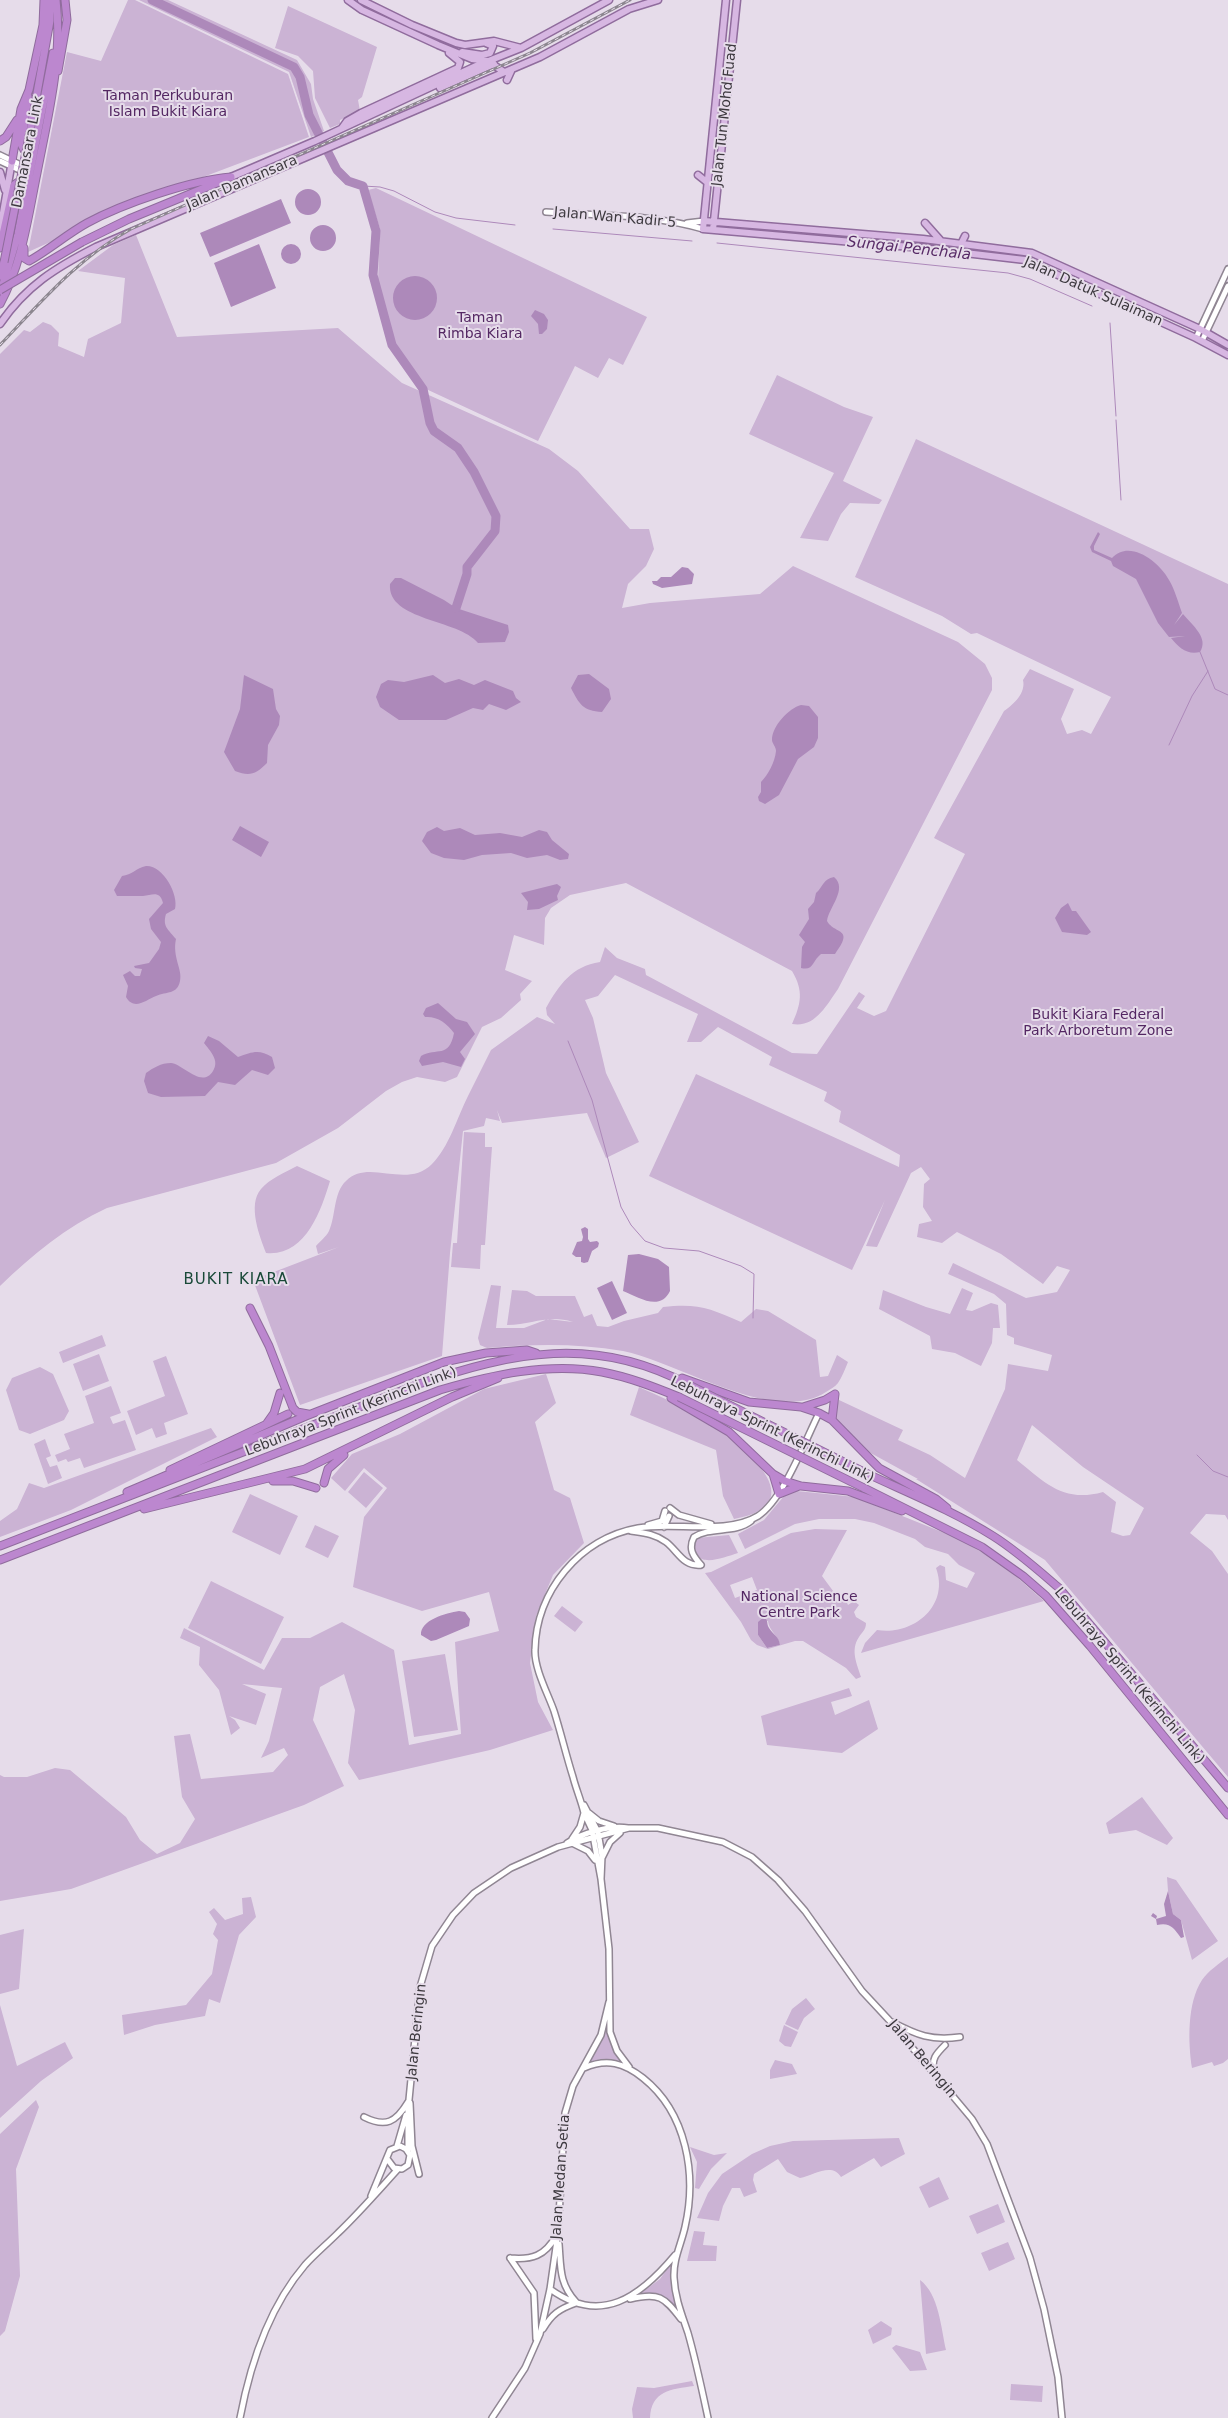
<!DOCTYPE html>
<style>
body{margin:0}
canvas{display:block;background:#e6dcea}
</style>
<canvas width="1228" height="2418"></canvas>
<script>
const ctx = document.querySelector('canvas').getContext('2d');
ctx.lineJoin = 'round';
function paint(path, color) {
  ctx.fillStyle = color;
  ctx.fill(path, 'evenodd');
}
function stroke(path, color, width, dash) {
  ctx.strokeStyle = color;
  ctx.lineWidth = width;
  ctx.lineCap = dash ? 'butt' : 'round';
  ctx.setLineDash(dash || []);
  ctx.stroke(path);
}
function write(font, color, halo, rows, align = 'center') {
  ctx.font = font + ' "DejaVu Sans",sans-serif';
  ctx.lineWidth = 4;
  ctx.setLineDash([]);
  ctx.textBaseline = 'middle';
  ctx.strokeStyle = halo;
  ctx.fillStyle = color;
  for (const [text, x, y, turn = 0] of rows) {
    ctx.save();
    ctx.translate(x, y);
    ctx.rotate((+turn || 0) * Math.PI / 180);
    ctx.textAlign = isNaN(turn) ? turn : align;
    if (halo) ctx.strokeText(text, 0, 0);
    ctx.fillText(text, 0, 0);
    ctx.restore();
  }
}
paint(new Path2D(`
 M128,0H135L288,74L309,137L153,196L28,252L67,52L101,61Z
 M139,0H168L297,60L311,84L313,99L324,131L311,137L289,72Z
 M288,6L377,47L362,97L358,100L360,111L340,120V124L330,128L315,98L313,71L298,56L275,48Z
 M376,188L647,317L623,365L609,358L598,378L575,366L538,441L426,389L393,343L378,280L380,229L368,190Z
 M136,235L177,337L338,328L402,383L549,449L578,471L630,529H649L654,549L646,566L628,584L622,608L650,603L760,594L793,566L958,642L985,664L992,678V690L838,989C826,1006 815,1028 792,1024C801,1004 804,991 792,971L626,883L570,895L551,908L545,918L544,945L514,935L505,970L532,981L520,994L521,1000L501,1018L482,1027L457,1077L445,1082L417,1077L402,1082L386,1091L338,1128L276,1163L107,1208C66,1227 32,1255 0,1286V354L24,330L30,332L43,322L51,325L59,333L58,346L84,357L88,339L121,323L125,278L78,271L113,245Z
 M777,375L844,407L873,417L843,481L882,500L879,504L850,503L841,514L828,541L800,538L834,473L749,434Z
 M916,439L1228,584V1520L1225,1515L1206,1514L1190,1533L1212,1551L1228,1574V1777L1045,1560L916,1479H918L867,1451L833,1418L839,1400L903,1430L898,1440L930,1455L965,1478L1005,1389L1008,1364L1048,1371L1052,1355L1014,1344V1338L1007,1335L1006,1304L994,1294L948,1274L953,1263L1026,1298L1057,1292L1070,1270L1057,1266L1043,1284L1001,1254L957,1232L942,1243L917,1237L919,1224L932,1221L923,1207L924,1184L930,1179L921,1167L911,1173L877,1247L866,1246L885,1200L852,1270L649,1176L696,1074L899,1167L900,1155L839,1122L841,1111L824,1101L827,1092L769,1065L772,1057L718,1027L701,1042H687L698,1014L615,975L598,996L585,1000L593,1018L606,1073L639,1142L606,1158L587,1113L502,1123L497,1110L500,1121L486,1118L484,1126L463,1131L450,1253L442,1356L300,1405L253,1280L339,1247L318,1254L316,1246C320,1241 326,1237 329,1231C336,1216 333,1193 346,1181C369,1158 406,1190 432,1164C449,1147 457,1118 468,1096L492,1108L468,1096L491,1050L537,1017L555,1024L547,1015L546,1008C559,985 572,966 600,962L605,947L617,958L645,969L646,975L792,1053L817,1054L859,992L865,996L857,1008L874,1016L886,1011L965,854L934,838L1004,711C1014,704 1026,693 1023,680L1030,669L1074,689L1061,719L1067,734L1082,730L1091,734L1111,697L977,633L971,634L942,616L855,577ZM1032,1425L1083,1467L1144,1508L1130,1535L1123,1536L1111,1532L1116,1502L1103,1492C1064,1503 1045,1483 1017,1460Z
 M464,1132L485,1133V1147H492L485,1245H481L480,1269L451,1267L453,1243H457Z
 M297,1166L330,1181C321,1211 305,1257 266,1253C260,1237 247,1205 261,1189C269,1179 286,1172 297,1166Z
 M491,1285L501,1286L496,1328H524L548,1319L573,1322C547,1314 533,1325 507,1325L512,1290L527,1291L536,1296H575L584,1317L592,1314L597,1326L608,1327L624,1321L658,1313L663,1307C697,1303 710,1308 741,1322L756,1309L768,1311L816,1340L820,1377L828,1376L837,1355L848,1362C845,1369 842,1377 838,1383C835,1387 830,1389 826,1392C773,1426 679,1362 623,1351C577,1343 533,1344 487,1348L480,1345L478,1338Z
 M962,1288L973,1293L966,1310L972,1311L991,1303L998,1305L1000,1328H993L992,1343L981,1366L955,1353L932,1349L930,1336L879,1309L883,1290L926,1307L950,1314Z
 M102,1335L106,1346L63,1363L59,1352Z
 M99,1354L109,1381L83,1391L73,1364Z
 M166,1356L188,1414L164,1423L167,1434L156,1438L152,1428L136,1435L127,1411L165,1396L153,1361Z
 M40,1367L53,1374L69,1411L64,1420L30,1434L19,1430L6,1390L12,1378Z
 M546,1374L556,1403L535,1422L554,1490L570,1498L584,1543L553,1575L536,1616L530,1663L538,1702L553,1730L490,1750L359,1780L348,1763L355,1710L344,1674L320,1687L313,1720L344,1786L304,1805L71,1889L0,1901V1775L4,1777H27L55,1768L70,1770L126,1817L140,1840L157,1854L180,1843L195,1819L182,1797L174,1736L190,1734L201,1779L273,1772L288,1755L284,1748L261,1758L269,1741L282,1688L242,1684L266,1694L256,1725L229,1716L235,1720L240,1728L231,1735L219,1690L199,1665L200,1647L180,1638L184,1628L264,1670L282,1638H310L342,1622L394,1650L409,1745L461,1734L455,1642L499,1631L489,1592L422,1611L353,1587L364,1517L387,1488L364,1468L345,1491L331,1478L352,1454L400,1434L484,1389Z
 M111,1386L121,1413L110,1417L113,1424L125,1420L136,1450L84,1468L80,1458L68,1462L66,1459L58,1462L55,1455L70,1449L64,1434L94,1423L85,1396Z
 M639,1387C659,1396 680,1405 698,1416C732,1436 822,1503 734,1519L723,1496L716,1450L630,1415Z
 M211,1428L217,1437L71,1510L0,1537V1521L17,1509L29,1483L44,1488Z
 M45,1439L51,1456L46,1458L50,1467L57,1465L62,1478L48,1484L34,1444Z
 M364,1472L383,1488L366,1508L348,1492Z
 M797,1491L855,1497L957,1538L1002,1564L1044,1601L861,1653L865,1643L877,1630C913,1636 950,1606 936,1568L940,1565L945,1567L946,1580L967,1588L975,1573L959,1565L948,1554L925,1547L915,1539L874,1523L855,1519H819L795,1524L745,1549L738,1534L764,1520L784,1496Z
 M250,1494L298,1516L280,1555L232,1532Z
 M315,1525L339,1536L328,1558L305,1547Z
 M815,1529L847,1530L822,1576L839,1599L844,1596L848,1605L854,1601L859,1605L854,1612L856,1617L866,1623C866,1630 862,1632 859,1637C850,1650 857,1664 861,1677L856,1679L846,1668L803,1641H795L768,1649L757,1645L751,1640L741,1622L705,1573L711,1572L791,1533ZM752,1577L757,1590L735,1598L730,1585ZM768,1621C769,1631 778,1635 780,1645L767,1648L758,1635V1622Z
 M729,1535L738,1553C722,1558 692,1571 694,1541L697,1538Z
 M211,1581L284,1617L261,1664L188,1628Z
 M562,1606L583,1622L575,1632L554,1616Z
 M445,1654L458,1730L414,1737L402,1661Z
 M849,1688L852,1696L831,1702L835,1715L869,1700L878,1729L842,1753L767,1745L761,1716Z
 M1142,1797L1173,1838L1167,1845L1136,1830L1109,1834L1106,1823Z
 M1167,1877L1176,1880L1218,1941L1192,1960L1181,1920L1173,1914L1168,1891Z
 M251,1897L256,1917L239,1935L220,2003L209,1999L205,2016L155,2025L124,2035L122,2015L186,2005L212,1974L218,1940L213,1934L217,1924L209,1912L214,1908L225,1920L243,1914L242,1898Z
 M24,1929L19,1989L0,1994V1935Z
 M1228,1957V2059L1223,2063L1214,2066L1212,2062L1192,2068C1188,2042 1187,2003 1202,1980C1208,1971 1220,1963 1228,1957Z
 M806,1998L815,2009L804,2018L798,2030L785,2024L792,2009Z
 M0,2005L17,2066L65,2042L73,2058L41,2081L0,2118Z
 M784,2025L798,2032L791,2047L785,2046L779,2041Z
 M606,2026L614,2049L622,2061L602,2059L589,2062L599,2046Z
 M775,2060L792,2064L797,2074L770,2079V2070Z
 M36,2100L39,2107L16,2169L20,2276L5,2331L0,2336V2134Z
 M899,2138L905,2154L881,2167L874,2158L841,2177C832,2162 814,2175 800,2178L787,2172L778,2159L754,2174L753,2180L757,2192L744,2197L740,2188H732L723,2206L719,2221L697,2218L708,2193L722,2174L752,2154L770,2146L793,2141Z
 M690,2147L714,2155L727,2153L711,2169L699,2189L695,2188L697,2162Z
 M939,2177L949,2199L929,2208L919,2187Z
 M998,2204L1005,2222L977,2234L969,2216Z
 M694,2231L705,2232L703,2245L717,2246L716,2261H687Z
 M1008,2242L1015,2259L989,2271L981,2253Z
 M672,2262V2287L677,2308L657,2294H640L660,2279Z
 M920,2280C939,2294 941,2328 946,2350L926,2354Z
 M881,2321L892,2328L891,2335L873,2344L868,2330Z
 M896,2345L920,2352L927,2370L910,2371L892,2348Z
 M692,2381L694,2386C671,2389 651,2391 650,2418H633L632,2409L637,2387L654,2388Z
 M1011,2384L1043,2386L1042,2402L1010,2400Z`), '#cbb3d4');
paint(new Path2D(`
 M295 202a13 13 0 1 1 26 0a13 13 0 1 1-26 0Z
 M281,199L291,223L210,257L200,233Z
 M310 238a13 13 0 1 1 26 0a13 13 0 1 1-26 0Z
 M281 254a10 10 0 1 1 20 0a10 10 0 1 1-20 0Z
 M259,244L276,288L231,307L214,263Z
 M393 298a22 22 0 1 1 44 0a22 22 0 1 1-44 0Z
 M535,310L544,314L548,320L547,329L542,334H539L538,324L531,316Z
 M1098,532L1100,534L1094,546V550L1112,558C1130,539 1159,562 1169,580C1175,590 1178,602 1182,613L1174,625L1183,614C1193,626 1209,638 1200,652C1187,655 1179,648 1171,638L1185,636L1169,637L1158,623L1136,579L1113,566L1111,561L1092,552L1090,547Z
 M682,567L688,568L694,574L692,584L662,588L653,584L652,581H657L661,577H671Z
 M395,578H401L444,600L456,608L508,625L509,632L505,642L478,643C459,619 387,621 390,584Z
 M589,674L609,689L611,699L602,712C583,711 579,704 571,688L578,675Z
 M244,675L273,689L276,709L280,716L279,725L268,745L267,763C256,774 250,777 235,771L224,752L240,709Z
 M433,675L445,683L459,679L474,685L485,680L513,691L516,698L521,702L506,710L489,704L483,710L473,708L446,720H399L380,707L376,697L381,684L388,680L404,682Z
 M801,705L809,706L818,717V738L814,747L798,759L779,795L765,804L759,801L758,797L761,792V782C768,775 775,762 776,751C776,747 772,743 772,740C772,726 789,708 801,705Z
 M240,826L269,842L261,857L232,840Z
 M437,827L444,831L460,828L475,835L500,833L522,837L539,830L547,832L552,840L569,854L568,859L560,860L547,855L527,858L511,853L482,855L464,860L444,858L431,853L422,841L427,832Z
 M146,866C163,865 179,895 175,909L166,914C162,927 169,930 176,939C172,957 183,970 180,981C177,995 167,991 156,996C146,1000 134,1011 126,997L128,986L123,975L130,971L135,976H140L142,969L135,968L134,966L149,963L159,949L161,942L151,929L149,919L163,903C160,890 152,895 143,896C135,896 125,896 117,896L114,890L122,876C132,875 136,868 146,866Z
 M834,877C848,889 829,907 827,921C835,935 855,927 835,954H821C812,961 814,971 801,968L802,947L805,942L799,935L809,919L808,909L814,902L816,893C823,887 823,879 834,877Z
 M557,884L561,887L557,896L558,900L539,909L527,910L528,902L521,893Z
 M1068,903L1072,911H1076L1091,932L1087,935L1062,932L1055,918L1061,908Z
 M438,1003L456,1019L467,1022L475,1034L460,1052L465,1059L461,1067L443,1062L422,1066L419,1061L421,1056C437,1047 449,1059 454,1033C447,1023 437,1016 425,1017L423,1014L426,1008Z
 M208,1036L219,1041L238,1057C252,1052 259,1049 272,1057L275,1068L268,1075L252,1070L235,1085L218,1082L205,1096L161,1097L148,1093L144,1081L146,1073C153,1068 161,1063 171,1063C183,1064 202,1089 213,1071C220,1060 210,1051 204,1043Z
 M585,1227L588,1229V1239L590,1242L597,1241L599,1243L598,1247L592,1251L588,1262L584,1263L581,1262V1257H576L572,1254L577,1242L582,1241L583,1237L581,1229Z
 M639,1254L658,1259L669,1267L670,1291C660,1312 638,1297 623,1291L628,1255Z
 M612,1281L627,1313L612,1320L597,1288Z
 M459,1611L465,1612L470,1619L469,1626L436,1640L431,1641L421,1635C420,1620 446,1613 459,1611Z
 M764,1617C769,1621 766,1623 769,1628C773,1635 779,1636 780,1645L767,1648L758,1635V1622Z
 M1168,1891L1173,1914L1181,1920L1184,1937L1181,1938C1174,1928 1170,1922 1157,1925L1156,1919L1151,1916L1153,1913L1157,1916L1156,1919L1166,1916L1164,1904Z`), '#ad89ba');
stroke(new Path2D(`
 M363,186L380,187L394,191L435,212L456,218L515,225
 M553,229L692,241
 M717,243L1008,273L1030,279L1092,306
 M1110,323L1116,416
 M1116,420L1121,500
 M1200,652L1215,689L1228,695
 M1169,745L1192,696L1208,671
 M568,1041L592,1100L621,1207L631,1225L645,1241L664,1248L699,1251L741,1266L754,1274L753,1318
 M1197,1455L1213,1471L1228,1477`), '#ad89ba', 1);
stroke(new Path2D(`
 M152,0L294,67L300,77L309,115L337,170L348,181L363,186L376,231L373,275L392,345L423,389L430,423L434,431L458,448L474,472L496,516L495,531L467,567V574L456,608`), '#ad89ba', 9);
const minor = new Path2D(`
 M0,155L25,167
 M0,161L24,172
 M546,212C598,216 653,214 703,229
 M687,223L704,221
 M1196,338L1228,269
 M1202,341L1228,286
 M670,1508L679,1515L711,1524
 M648,1525L662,1521L665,1511
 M664,1527L669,1516
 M631,1531C644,1533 655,1534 666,1542C678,1551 683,1567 701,1565
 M701,1565C693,1556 688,1549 694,1537C711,1526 735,1534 751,1521
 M584,1805L598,1832L602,1856L601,1879L609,1949L610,2032L617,2051L629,2067
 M589,1813L599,1821L614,1826
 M572,1839L580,1827L584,1813
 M567,1843C582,1833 610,1825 628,1828
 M572,1843L588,1851L595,1860
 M602,1858L610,1842L620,1833
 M601,1879L592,1830L584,1813C581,1800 576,1789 573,1777C566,1755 561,1733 554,1711C548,1694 534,1668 535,1650C536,1591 580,1538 638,1528C674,1522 727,1535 758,1516C783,1500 805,1441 819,1413
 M892,2022C917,2035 931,2041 960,2037
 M584,2068C607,2058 624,2063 643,2078C687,2113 697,2175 685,2227C681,2245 673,2259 674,2278C675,2298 682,2315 688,2333C696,2361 702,2390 708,2418
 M934,2072C931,2059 936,2054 945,2045
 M410,2103L412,2146L419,2174
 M364,2117C386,2128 396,2122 408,2102
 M397,2146L406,2115
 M408,2151V2110L420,1987L432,1946L453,1915L474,1893L511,1868L558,1847L629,1828H658L723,1842L752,1857L778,1880L805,1911L862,1991L889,2020L972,2119L987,2144L1030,2258L1044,2309L1058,2377L1062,2418
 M371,2196L390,2150L400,2146L406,2149L410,2155L408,2165L402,2169L394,2168L388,2160
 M559,2244C561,2268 559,2283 576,2302
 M510,2258L534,2293L536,2339
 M510,2258C532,2260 545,2256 556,2236
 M550,2289C601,2326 640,2297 675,2255
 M630,2299C659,2292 664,2297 681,2319
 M543,2329C552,2314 559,2309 576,2303
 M240,2418C250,2365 269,2307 305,2265C315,2254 327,2244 338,2233C359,2213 378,2191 398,2169
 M492,2418L525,2368L540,2334L550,2289L558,2233L565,2113L573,2086L601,2035L609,2002`);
const major = new Path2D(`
 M348,0L362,10L438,45L472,59L488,61L504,72
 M361,0L412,25L456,43L465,45L494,41L521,48
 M726,0L703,229L922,248L1025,260L1196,338L1228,355
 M462,52L482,55L490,53L493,46L486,43
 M507,80L512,69
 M440,88L494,64
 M342,128L347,121L361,113L458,68L460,62L449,53
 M0,172L5,190
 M698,175L708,183
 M231,177L315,141L476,66L521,48L609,0
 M704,221L923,239L1032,253L1200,329L1228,345
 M925,223L941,241
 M0,230L12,161
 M713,230L737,0
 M961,244L965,236
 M0,324C26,286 55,268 96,247L540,57L629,9L658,0`);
const highway = new Path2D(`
 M58,71L67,20L65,0
 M28,97L21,144L24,150L31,149
 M30,132L50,21V0
 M0,141L6,137L17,120
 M12,161L21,109L29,90L43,25L44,0
 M82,242L129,219L224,180
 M0,248L14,185L18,182L24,184
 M24,248V258L29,261C49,250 67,234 87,223C122,204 191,180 231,177
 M0,276L4,262
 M1,291L18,234L53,53
 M0,304C22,264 28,217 37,173C48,116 63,58 56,0
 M250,1308L269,1346L293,1408L297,1412L308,1414
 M682,1378L749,1402L801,1407L819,1413L832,1420L879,1468L936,1499L947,1508
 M671,1398L729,1432L773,1474L785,1481L801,1486L848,1491L902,1511
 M803,1407L825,1400L835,1394
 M832,1420L835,1394
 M267,1423L274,1413L280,1393
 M170,1470L288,1414
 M773,1474L779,1494L799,1486
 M870,1475C911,1494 955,1512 993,1536C1017,1551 1038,1570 1059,1588L1228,1788
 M273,1481H293L316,1488
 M324,1483L328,1469L344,1455
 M864,1488L982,1547L1023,1576L1046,1596L1090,1646L1228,1815
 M127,1492L306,1416L444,1362L486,1353L527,1350L536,1353
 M144,1509L305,1469L452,1397L498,1378
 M0,1546L419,1384C513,1352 594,1335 687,1384
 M0,1560L440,1390C491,1375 549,1362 602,1372C629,1377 654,1387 679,1397`);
stroke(minor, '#908693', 8);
stroke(major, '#906c9d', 9);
stroke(highway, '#906c9d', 9);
stroke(minor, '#fff', 5);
stroke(major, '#d7b7e2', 6);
stroke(highway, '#bc87cf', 7);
const rail = new Path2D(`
 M0,345C41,302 78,258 131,229L530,53L630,0`);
stroke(rail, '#8c868f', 3);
stroke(rail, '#e6dcea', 1, [4]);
const highwayBridge = new Path2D(`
 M4,262L30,132
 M0,290L82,242
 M687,1384L870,1475
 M679,1397L864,1488`);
stroke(highwayBridge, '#906c9d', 9, []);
stroke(highwayBridge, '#bc87cf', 7);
write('14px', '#542763', '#e6dcea', [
 ["Taman Perkuburan",168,96],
 ["Islam Bukit Kiara",168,112],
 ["Taman",480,318],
 ["Rimba Kiara",480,334],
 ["Bukit Kiara Federal",1098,1015],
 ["Park Arboretum Zone",1098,1031],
 ["National Science",799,1597],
 ["Centre Park",799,1613]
]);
write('14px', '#3d393f', '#e6dcea', [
 ["Jalan Tun Mohd Fuad",725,115,-84],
 ["Damansara Link",28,152,-79],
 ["Jalan Damansara",242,183,-23],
 ["Jalan Wan Kadir 5",615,218,5],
 ["Jalan Datuk Sulaiman",1093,292,24],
 ["Lebuhraya Sprint (Kerinchi Link)",351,1412,-21],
 ["Lebuhraya Sprint (Kerinchi Link)",772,1430,26],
 ["Lebuhraya Sprint (Kerinchi Link)",1129,1676,50],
 ["Jalan Beringin",417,2032,-84],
 ["Jalan Beringin",922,2059,50],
 ["Jalan Medan Setia",561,2177,-86]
]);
write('italic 15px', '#572a66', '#e6dcea', [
 ["Sungai Penchala",909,249,6]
]);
ctx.letterSpacing = '1px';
write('15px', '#194938', '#e6dcea', [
 ["BUKIT KIARA",236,1280]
]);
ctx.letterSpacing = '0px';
</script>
